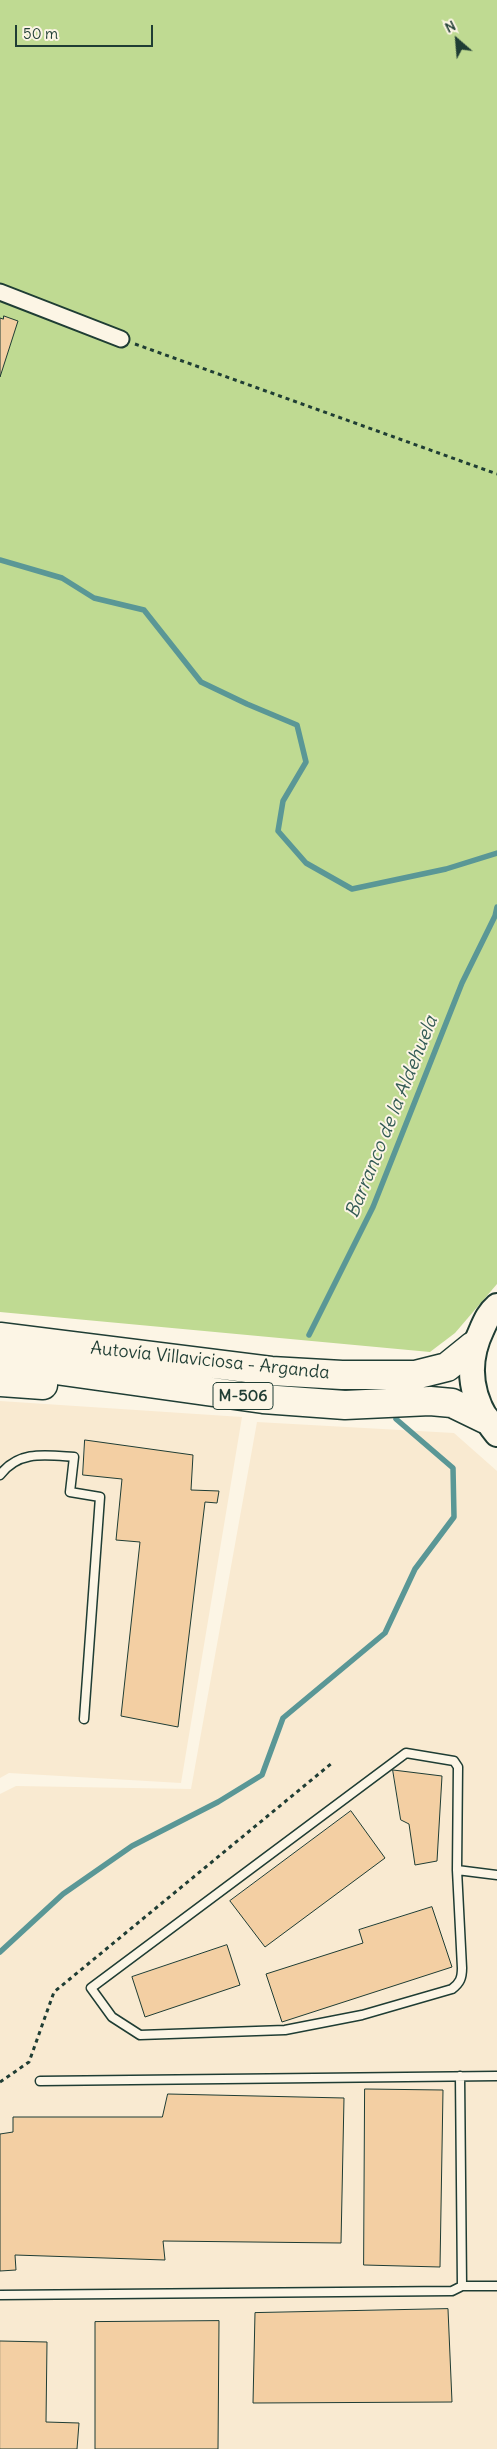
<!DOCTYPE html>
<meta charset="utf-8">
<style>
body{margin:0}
#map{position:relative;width:497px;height:2449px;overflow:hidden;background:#fcf5e5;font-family:Delius,sans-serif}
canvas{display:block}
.north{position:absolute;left:432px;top:15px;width:50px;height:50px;-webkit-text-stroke:4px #fcf5e5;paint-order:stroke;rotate:333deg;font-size:14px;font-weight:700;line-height:20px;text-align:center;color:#1f3d34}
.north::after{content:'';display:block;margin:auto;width:18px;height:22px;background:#1f3d34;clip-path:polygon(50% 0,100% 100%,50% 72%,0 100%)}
.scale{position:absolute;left:15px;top:25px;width:138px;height:22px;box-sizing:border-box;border:2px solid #1f3d34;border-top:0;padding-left:6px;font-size:15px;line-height:18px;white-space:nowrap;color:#1f3d34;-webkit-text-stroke:4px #fcf5e5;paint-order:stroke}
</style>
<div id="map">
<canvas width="497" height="2449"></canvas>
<div class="north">N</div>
<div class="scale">50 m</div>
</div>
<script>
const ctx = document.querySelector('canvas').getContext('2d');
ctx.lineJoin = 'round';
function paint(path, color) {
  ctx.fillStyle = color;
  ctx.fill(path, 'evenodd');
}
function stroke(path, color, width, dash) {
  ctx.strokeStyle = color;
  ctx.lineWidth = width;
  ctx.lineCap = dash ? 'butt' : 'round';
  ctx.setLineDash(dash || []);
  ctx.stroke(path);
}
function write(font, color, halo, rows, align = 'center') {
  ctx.font = font + ' Delius,sans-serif';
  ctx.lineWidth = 4;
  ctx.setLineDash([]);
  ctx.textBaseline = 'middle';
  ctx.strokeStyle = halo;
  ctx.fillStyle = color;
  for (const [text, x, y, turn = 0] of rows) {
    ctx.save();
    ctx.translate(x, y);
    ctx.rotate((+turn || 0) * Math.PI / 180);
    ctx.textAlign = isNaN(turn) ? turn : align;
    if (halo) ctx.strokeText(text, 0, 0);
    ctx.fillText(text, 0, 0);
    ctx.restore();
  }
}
paint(new Path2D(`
 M0,1401L242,1417L181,1783L9,1773L0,1778Z
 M257,1422L454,1433L497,1471V2449H0V1794L16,1786L191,1789Z`), '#f9ead1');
paint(new Path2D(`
 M0,0H497V1284L455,1333L430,1352L0,1312Z`), '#bfda92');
stroke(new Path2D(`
 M0,560L62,578L94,598L144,610L201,682L247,704L297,725L306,762L283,801L278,831L306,863L352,889L446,869L497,853
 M309,1335L373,1207L462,983L495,916L497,907
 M0,1952L63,1894L132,1846L218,1802L262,1775L283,1718L385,1633L415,1569L454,1517L453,1468L396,1419`), '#5a9796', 5.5);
const building = new Path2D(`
 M4,316L18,321L0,377V318L3,319Z
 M85,1440L193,1455L191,1490L219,1491L217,1503L205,1502L178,1727L121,1716L140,1542L116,1540L122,1479L83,1475Z
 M393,1770L442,1776L437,1861L415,1865L409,1824L401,1820Z
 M351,1811L385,1858L265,1947L230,1901Z
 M432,1907L452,1967L282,2022L266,1974L363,1943L359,1930Z
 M227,1945L240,1985L145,2017L132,1977Z
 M365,2089L443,2090L440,2267L364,2265Z
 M168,2094L344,2098L341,2243L163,2241L165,2260L15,2255L16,2270L0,2271V2134L13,2132V2117H162Z
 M448,2309L452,2402L253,2403L255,2313Z
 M219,2321L218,2449H95V2322Z
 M0,2341L47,2342L46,2422L79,2423L77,2449H0Z`);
paint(building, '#f3cfa3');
stroke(building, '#1f3d34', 1);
const lane = new Path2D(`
 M0,1475C19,1450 46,1455 74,1457L70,1492L100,1497L84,1719
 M406,1753L454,1761L458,1767L457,1870L462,1968C462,1978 460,1983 452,1989L362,2015L285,2030L140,2035L112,2017L91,1988Z
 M457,1870L497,1875
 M460,2076L462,2286H497
 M40,2081L497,2076
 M0,2295L452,2291L462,2286`);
const street = new Path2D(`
 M0,292L121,339`);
const primary = new Path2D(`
 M497,1306C489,1313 486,1320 482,1329C464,1366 471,1402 497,1434`);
const highway = new Path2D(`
 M0,1337L271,1371L342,1375H415L447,1367L473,1346
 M0,1362L263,1399L345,1405L430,1401L452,1403L485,1419
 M0,1382L43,1385`);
stroke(lane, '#1f3d34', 11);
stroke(street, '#1f3d34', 19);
stroke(primary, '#1f3d34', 28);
stroke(highway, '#1f3d34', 31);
stroke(new Path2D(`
 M135,344L497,474
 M0,2082L29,2062L54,1992L332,1763`), '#1f3d34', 3, [4, 4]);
stroke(lane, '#fcf5e5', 8);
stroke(street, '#fcf5e5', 15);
stroke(primary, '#fcf5e5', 24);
stroke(highway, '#fcf5e5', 28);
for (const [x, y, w] of [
 [243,1396,60]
]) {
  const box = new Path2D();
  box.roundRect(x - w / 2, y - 13.5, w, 27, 4);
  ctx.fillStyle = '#fcf5e5';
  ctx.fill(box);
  stroke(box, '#1f3d34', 1);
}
write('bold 16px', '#1f3d34', null, [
 ["M-506",243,1396]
]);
write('18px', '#1f3d34', '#fcf5e5', [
 ["Autovía Villaviciosa - Arganda",210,1361,6]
]);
write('italic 19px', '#335b55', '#fcf5e5', [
 ["Barranco de la Aldehuela",392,1117,-68]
]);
</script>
